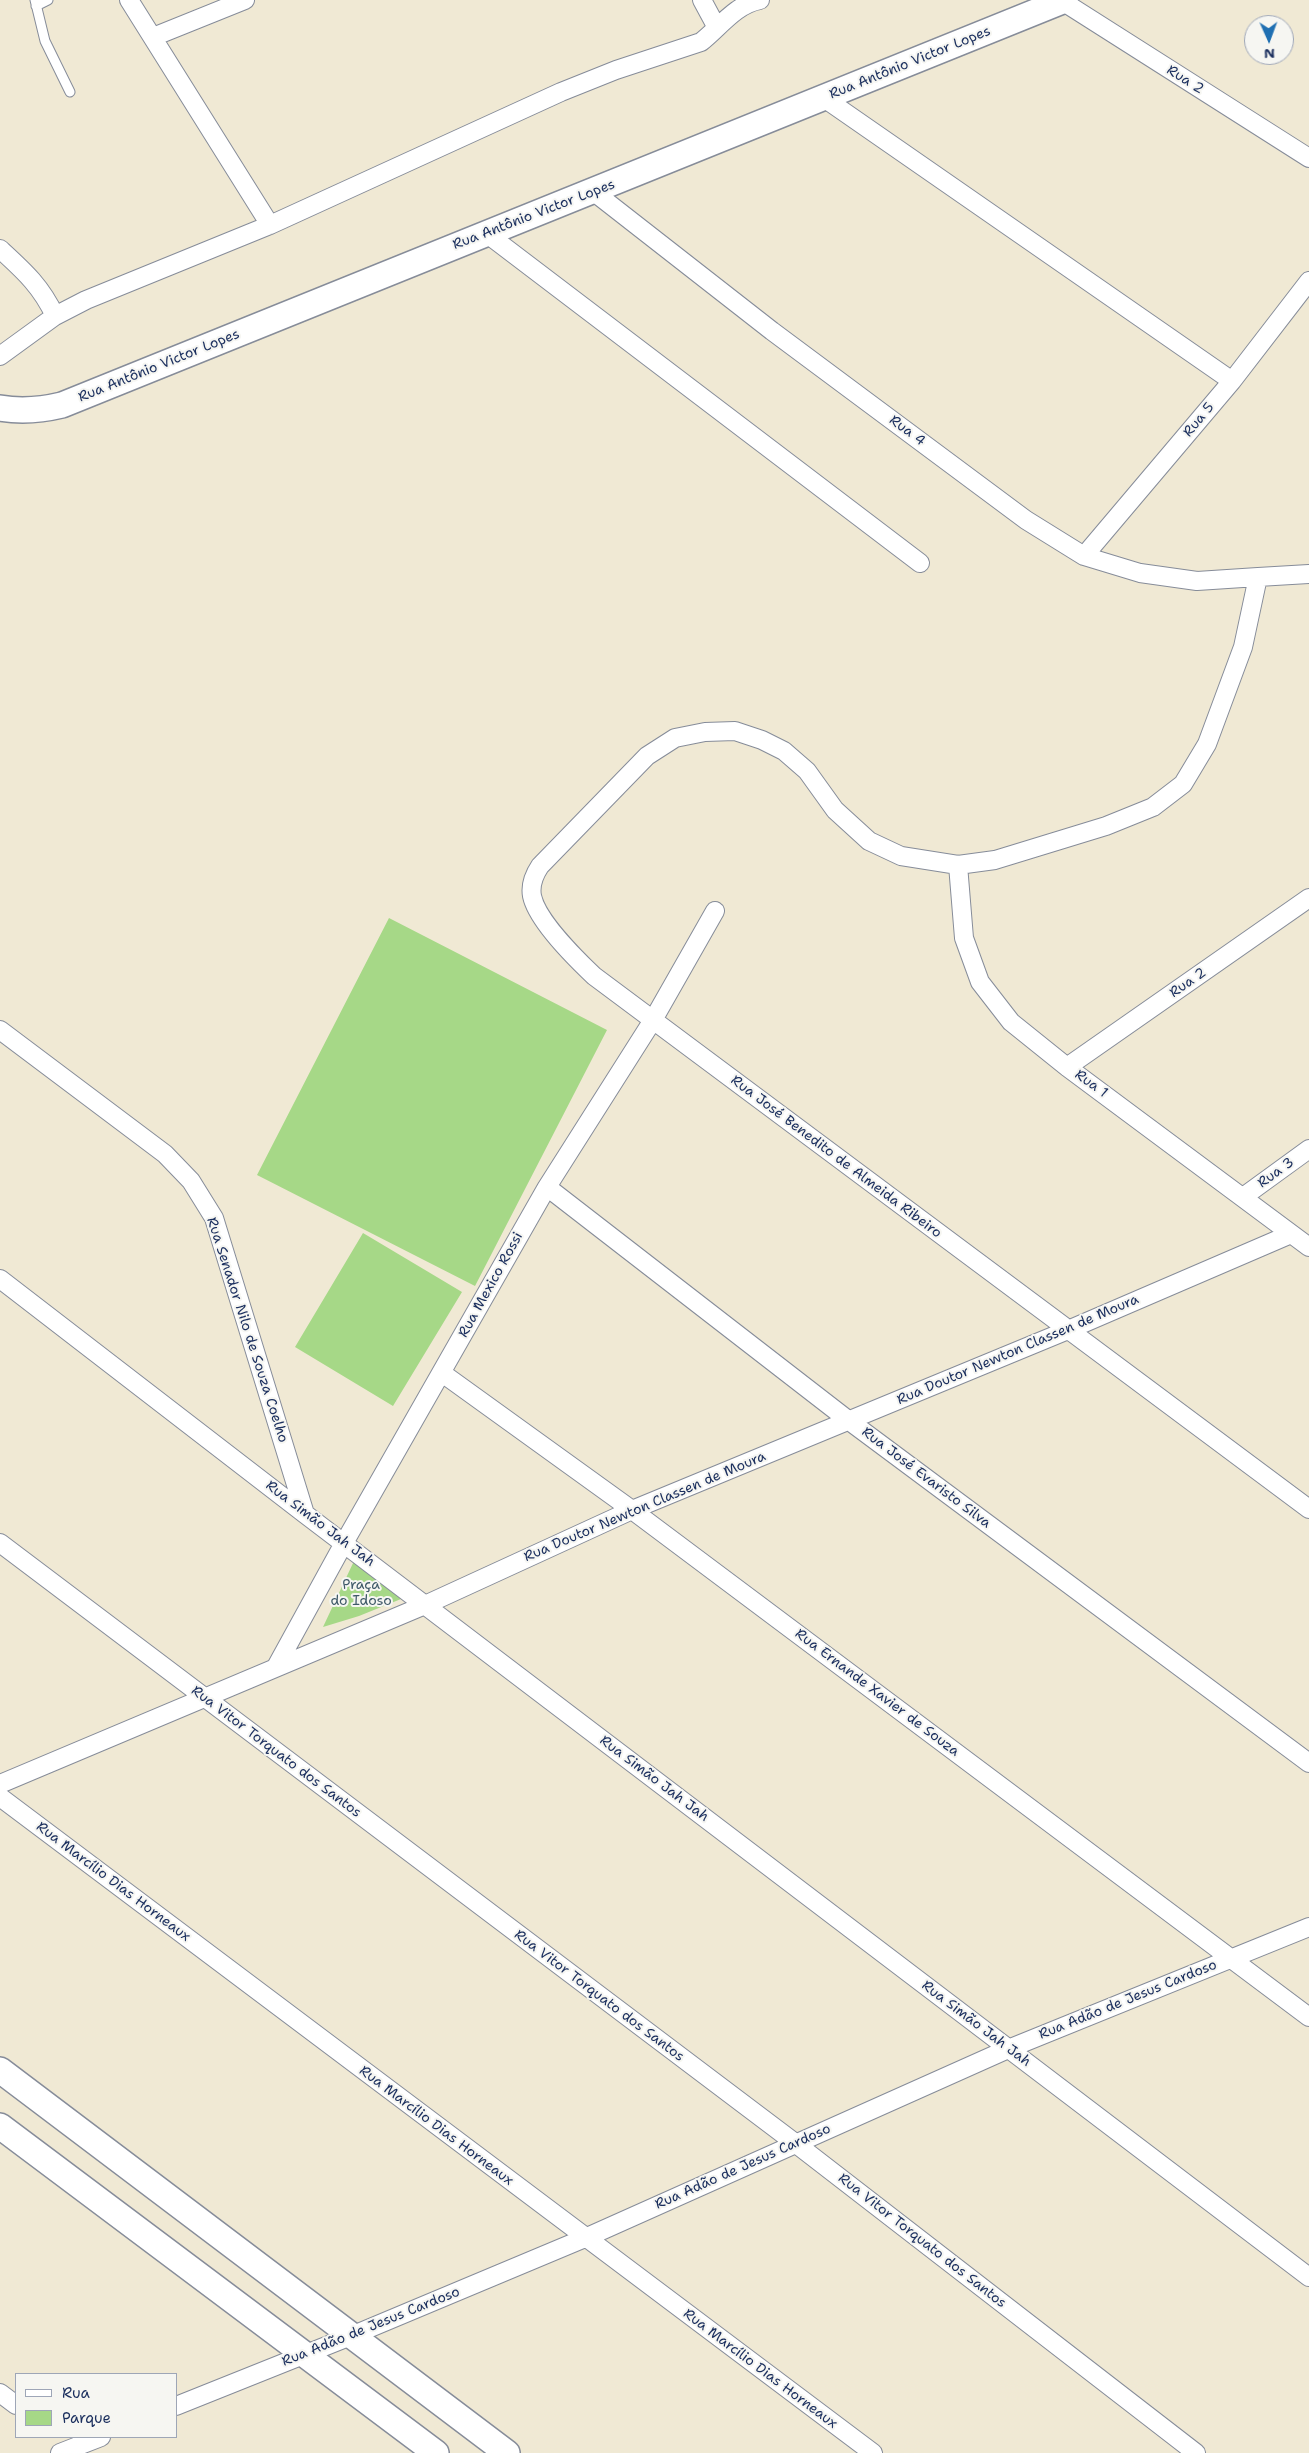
<!DOCTYPE html>
<meta charset="utf-8">
<style>
body{margin:0}
#map{position:relative;width:1309px;height:2453px;overflow:hidden;background:#f0e9d4;font-family:"Shantell Sans",sans-serif}
canvas{display:block}
.legend{position:absolute;left:15px;top:2373px;width:162px;height:65px;box-sizing:border-box;background:#f6f6f2;border:1px solid #9ea6b7;margin:0;padding:6px 9px;list-style:none;font-size:15px;color:#1b2f5e}
.legend li{display:flex;align-items:center;gap:10px;height:25px}
.legend b{width:25px;border:1px solid #9ea6b7}
.north{position:absolute;left:1244px;top:15px;width:50px;height:50px;box-sizing:border-box;background:#f6f6f2;border:1px solid #9ea6b7;border-radius:50%;rotate:178deg;font-size:14px;font-weight:700;line-height:20px;text-align:center;color:#1b2f5e}
.north::after{content:'';display:block;margin:auto;width:18px;height:22px;background:#1f6fb2;clip-path:polygon(50% 0,100% 100%,50% 72%,0 100%)}
</style>
<div id="map">
<canvas width="1309" height="2453"></canvas>
<ul class="legend">
<li><b style="height:6px;background:#fff"></b>Rua</li>
<li><b style="height:14px;background:#a6d887"></b>Parque</li>
</ul>
<div class="north">N</div>
</div>
<script>
const ctx = document.querySelector('canvas').getContext('2d');
ctx.lineJoin = 'round';
function paint(path, color) {
  ctx.fillStyle = color;
  ctx.fill(path, 'evenodd');
}
function stroke(path, color, width, dash) {
  ctx.strokeStyle = color;
  ctx.lineWidth = width;
  ctx.lineCap = dash ? 'butt' : 'round';
  ctx.setLineDash(dash || []);
  ctx.stroke(path);
}
function write(font, color, halo, rows, align = 'center') {
  ctx.font = font + ' "Shantell Sans",sans-serif';
  ctx.lineWidth = 4;
  ctx.setLineDash([]);
  ctx.textBaseline = 'middle';
  ctx.strokeStyle = halo;
  ctx.fillStyle = color;
  for (const [text, x, y, turn = 0] of rows) {
    ctx.save();
    ctx.translate(x, y);
    ctx.rotate((+turn || 0) * Math.PI / 180);
    ctx.textAlign = isNaN(turn) ? turn : align;
    if (halo) ctx.strokeText(text, 0, 0);
    ctx.fillText(text, 0, 0);
    ctx.restore();
  }
}
paint(new Path2D(`
 M389,918L607,1030L475,1286L257,1175Z
 M363,1233L462,1292L393,1406L295,1347Z
 M354,1561L401,1599L359,1616L323,1627Z`), '#a6d887');
const lane = new Path2D(`
 M35,0L45,41L70,92
 M36,6L48,0`);
const street = new Path2D(`
 M129,0L270,225
 M702,0L716,26
 M1062,1L1309,158
 M153,37L245,0
 M824,98L1232,381
 M594,192L772,331L1026,520L1084,556L1140,573L1197,581L1258,577
 M486,233L920,563
 M0,249C24,271 41,286 55,316
 M0,356L55,316L86,300L270,225L561,92L616,70L701,42C719,28 736,4 760,0
 M1084,556L1232,381L1309,281
 M1309,574L1258,577L1243,647L1207,744L1183,784L1153,807L1106,826L995,860L958,865L901,856L869,841L835,810L807,771L784,751L762,740L735,731L705,732L675,738L647,756L540,866C534,875 530,885 532,896C537,920 575,958 594,976L1309,1509
 M958,865L964,938L980,982L1011,1022L1067,1067L1309,1247
 M0,1030L165,1154L191,1181L214,1218L305,1514
 M1067,1067L1309,898
 M547,1187L848,1420L1309,1763
 M1243,1197L1309,1149
 M0,1279L305,1514L1309,2277
 M442,1373L632,1510L1309,2017
 M0,1543L795,2143L1196,2453
 M277,1665L344,1543L547,1187L653,1020L715,911
 M0,1784L425,1605L632,1510L1068,1330L1291,1234
 M0,1797L873,2453
 M0,2393L16,2405
 M176,2406L351,2336L585,2238L1008,2049L1309,1927
 M60,2453L101,2437`);
const secondary = new Path2D(`
 M0,408C22,412 41,410 62,405L1065,0
 M0,2070L507,2453
 M0,2126L436,2453`);
stroke(lane, '#868c99', 11);
stroke(street, '#868c99', 20);
stroke(secondary, '#868c99', 28);
stroke(lane, '#fff', 9);
stroke(street, '#fff', 18);
stroke(secondary, '#fff', 25);
write('14px', '#1b2f5e', '#f6f6f2', [
 ["Rua Antônio Victor Lopes",910,63,-22],
 ["Rua 2",1185,80,32],
 ["Rua Antônio Victor Lopes",534,215,-21],
 ["Rua Antônio Victor Lopes",159,366,-22],
 ["Rua 5",1199,420,-50],
 ["Rua 4",907,431,37],
 ["Rua 2",1188,983,-35],
 ["Rua 1",1091,1084,36],
 ["Rua José Benedito de Almeida Ribeiro",836,1157,37],
 ["Rua 3",1276,1173,-36],
 ["Rua Mexico Rossi",491,1285,-61],
 ["Rua Senador Nilo de Souza Coelho",247,1330,72],
 ["Rua Doutor Newton Classen de Moura",1018,1350,-23],
 ["Rua José Evaristo Silva",926,1478,37],
 ["Rua Doutor Newton Classen de Moura",645,1507,-23],
 ["Rua Simão Jah Jah",320,1524,37],
 ["Rua Ernande Xavier de Souza",877,1693,37],
 ["Rua Vitor Torquato dos Santos",276,1752,37],
 ["Rua Simão Jah Jah",654,1779,37],
 ["Rua Marcílio Dias Horneaux",113,1882,37],
 ["Rua Vitor Torquato dos Santos",599,1996,37],
 ["Rua Adão de Jesus Cardoso",1128,2000,-22],
 ["Rua Simão Jah Jah",976,2024,37],
 ["Rua Marcílio Dias Horneaux",436,2126,37],
 ["Rua Adão de Jesus Cardoso",743,2167,-24],
 ["Rua Vitor Torquato dos Santos",922,2241,38],
 ["Rua Adão de Jesus Cardoso",371,2327,-22],
 ["Rua Marcílio Dias Horneaux",760,2369,37]
]);
write('14px', '#3e5968', '#f6f6f2', [
 ["Praça",361,1585],
 ["do Idoso",361,1601]
]);
</script>
